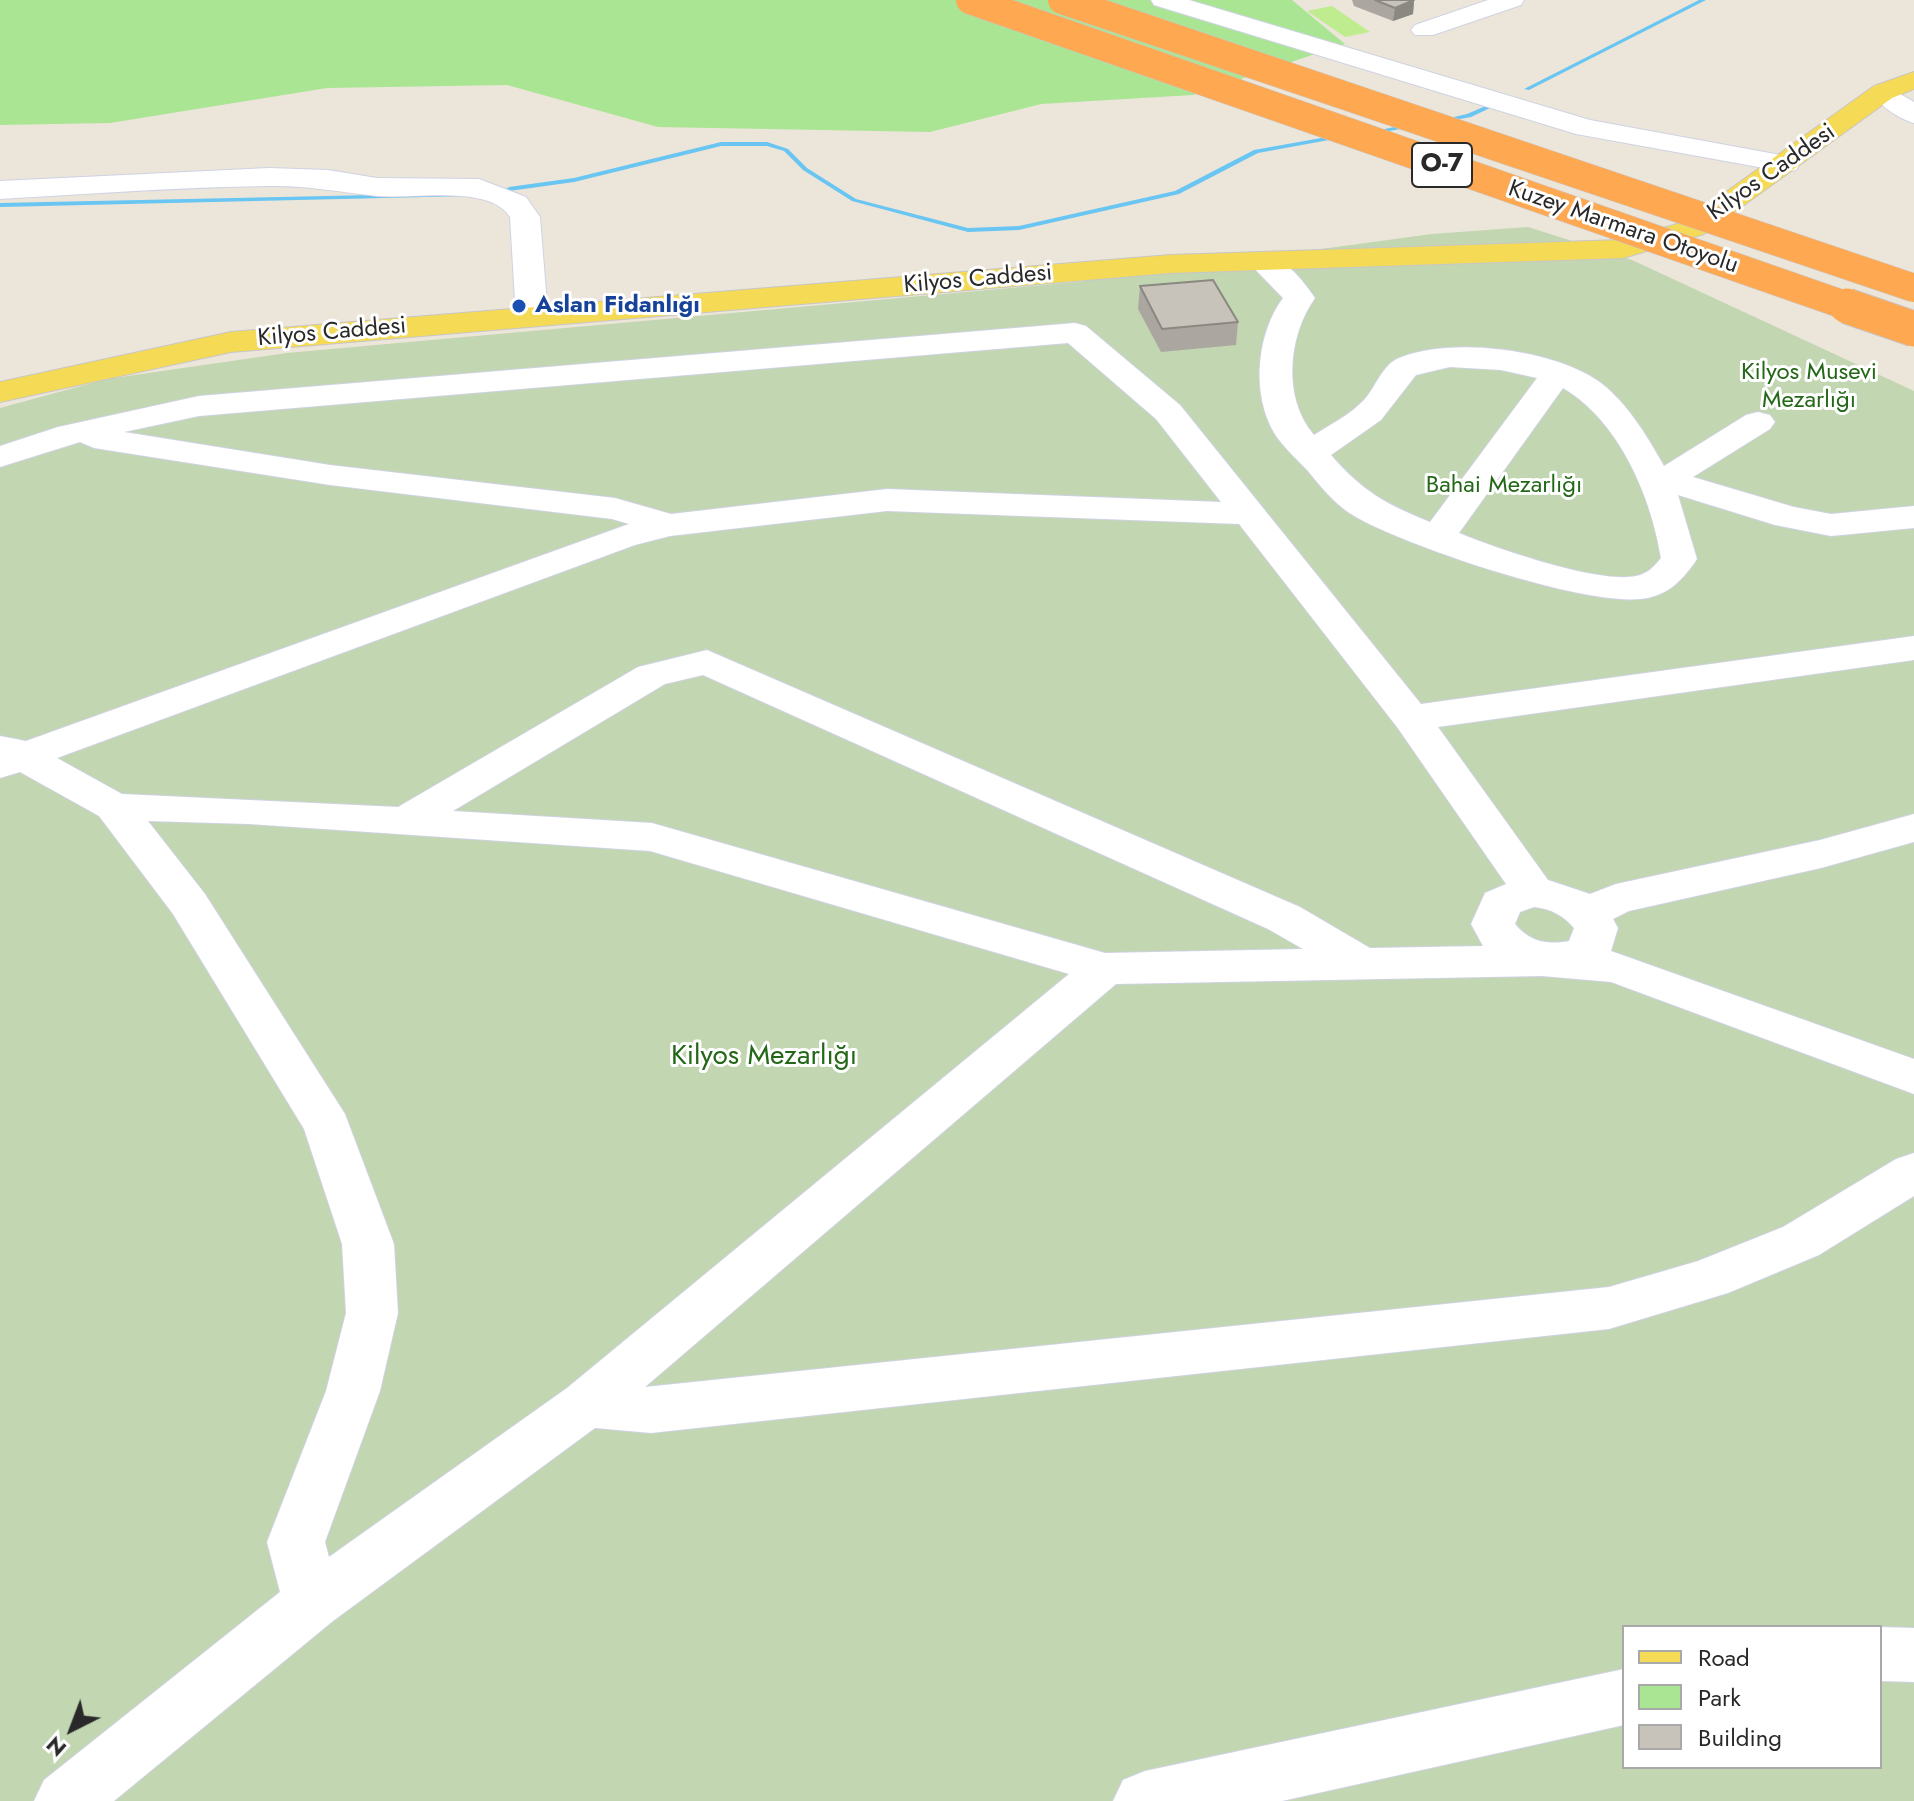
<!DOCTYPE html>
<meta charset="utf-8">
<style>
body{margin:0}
#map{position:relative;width:1914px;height:1801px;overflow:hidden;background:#ece5da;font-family:Jost,sans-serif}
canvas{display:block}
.legend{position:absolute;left:1622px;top:1625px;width:260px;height:144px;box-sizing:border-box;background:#fff;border:2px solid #a9a9a9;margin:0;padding:10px 14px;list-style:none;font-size:24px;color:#292929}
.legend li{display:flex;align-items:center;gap:16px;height:40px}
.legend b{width:40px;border:2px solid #a9a9a9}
.north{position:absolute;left:32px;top:1689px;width:80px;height:80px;-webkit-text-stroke:6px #fff;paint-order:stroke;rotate:222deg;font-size:22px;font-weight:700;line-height:32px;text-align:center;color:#292929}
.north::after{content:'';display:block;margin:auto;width:28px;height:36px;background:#292929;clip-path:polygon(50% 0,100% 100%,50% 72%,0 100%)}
</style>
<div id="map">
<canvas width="1914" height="1801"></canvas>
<ul class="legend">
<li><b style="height:10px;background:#f5da56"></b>Road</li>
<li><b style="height:22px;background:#aae594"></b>Park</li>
<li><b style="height:22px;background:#c7c2ba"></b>Building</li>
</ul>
<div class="north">N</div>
</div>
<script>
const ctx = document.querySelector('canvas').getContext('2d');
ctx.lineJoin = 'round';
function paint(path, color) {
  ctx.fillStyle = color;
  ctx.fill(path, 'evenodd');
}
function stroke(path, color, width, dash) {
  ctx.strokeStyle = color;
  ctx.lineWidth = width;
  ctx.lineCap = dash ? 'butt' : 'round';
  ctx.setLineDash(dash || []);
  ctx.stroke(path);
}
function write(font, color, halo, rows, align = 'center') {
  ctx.font = font + ' Jost,sans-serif';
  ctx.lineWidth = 6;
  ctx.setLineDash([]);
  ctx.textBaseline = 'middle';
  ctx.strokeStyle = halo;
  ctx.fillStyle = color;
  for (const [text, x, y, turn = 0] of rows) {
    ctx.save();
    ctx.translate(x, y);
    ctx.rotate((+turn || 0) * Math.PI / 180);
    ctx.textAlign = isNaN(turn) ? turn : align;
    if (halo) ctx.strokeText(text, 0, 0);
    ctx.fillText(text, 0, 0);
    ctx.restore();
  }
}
paint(new Path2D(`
 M0,0H1292L1345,44L1193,95L1041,104L930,132L658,127L507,85L327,88L110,123L0,125Z`), '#aae594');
paint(new Path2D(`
 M1528,227L1632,260L1914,391V1801H0V408L107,379L287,353L1077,282L1432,234ZM1624,1627H1880V1767H1624Z`), '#c1d6b1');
paint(new Path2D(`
 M1332,6L1370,32L1345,37L1307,11Z`), '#bfec8f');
paint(new Path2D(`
 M1699,0H1706L1529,90L1524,89Z
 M1488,105L1490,106V108L1471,117L1444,122L1441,120L1467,114Z
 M1409,124L1412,126L1411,127L1373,134L1370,132Z
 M1338,135L1341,137L1340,138L1258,153L1179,194L1019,230L968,232L852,201L803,170L784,151L767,146H721L574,182L509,191L506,189L509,187L574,178L721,142H767L788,149L807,168L856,199L968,228L1019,226L1175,191L1254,150Z
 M467,193L470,195L469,196L0,207V203Z`), '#69c5f2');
const minor = new Path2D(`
 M1151,0H1189L1590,120L1786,156L1796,158L1800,164L1796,170L1786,172L1576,134L1154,5Z
 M1488,0H1524L1521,5L1433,35H1415L1411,30L1415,25Z
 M1883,84L1914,102V123C1899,119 1879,105 1870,92L1874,86Z
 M269,168L328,170L377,178L479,179L526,197L540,217L548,317L543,324H521L516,317L510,217C490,184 412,199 377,196C340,192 305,185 268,186C179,187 89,194 0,199V181Z
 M1262,252C1285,258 1302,279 1315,298C1288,336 1282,398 1314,435C1331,424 1350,415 1364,400C1376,387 1382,365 1399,358C1450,336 1556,349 1601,383C1628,404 1647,436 1664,466L1746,415L1758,412L1770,415L1775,422L1770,429L1693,477L1794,507L1831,514L1914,506V528L1831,536L1775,525L1678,495L1697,559C1683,580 1667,597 1640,599C1581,605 1409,547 1356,517C1337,507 1321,487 1308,471C1296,458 1277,442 1270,425C1252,386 1258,332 1283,298L1247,261L1251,255ZM1450,367L1501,370L1537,378L1430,522C1386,504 1363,492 1331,455L1381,420L1416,375ZM1563,388C1619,421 1651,496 1661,558C1654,567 1647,574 1636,576C1599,584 1495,548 1459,533Z
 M1075,323L1086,326L1180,405L1421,704L1914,636V660L1438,727L1548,880L1590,894L1616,884L1820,840L1914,814V842L1821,868L1629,911L1613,919L1618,928L1611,951L1914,1059V1094L1611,982L1542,976L1116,984L645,1387L1609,1287L1698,1261L1783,1227L1896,1159L1914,1153V1196L1819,1255L1728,1293L1609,1329L651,1433L595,1428L333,1621L114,1801H34L44,1780L280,1592L267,1542L326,1391L346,1313L342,1244L304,1129L173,914L99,816L20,772L0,778V736L26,741L629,524L612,519L330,485L94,448L80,442L0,467V446L58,427L199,396ZM1068,343L1156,419L1221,502L887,489L671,514L615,498L330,465L124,432L199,416ZM887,511L1239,524L1397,727L1506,884L1485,893L1471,924L1483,946L1370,948L1300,907L707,650L638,667L398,807L122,794L57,758L635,545L670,536ZM703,675L1268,929L1303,949L1105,953L652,823L453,811L665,684ZM148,821L249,824L650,851L1069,974L567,1388L329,1557L325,1542L380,1391L398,1313L394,1244L345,1114L205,894ZM1534,907C1551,909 1563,915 1574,928L1569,941C1546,945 1530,942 1515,924L1520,912Z
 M1880,1627L1914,1628V1682L1880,1681Z
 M1624,1669V1725L1282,1801H1113L1123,1780L1145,1771Z`);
const major = new Path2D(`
 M1914,72V89L1892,98L1704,234L1623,258L1170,273L231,352L0,402V382L231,332L1170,255L1621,240L1684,222L1874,86Z`);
stroke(minor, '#cfd2e3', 2);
stroke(major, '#c7c7c7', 2);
paint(minor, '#fff');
paint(major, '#f5da56');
const highwayBridgeFar1 = new Path2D(`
 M970,0L1853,308
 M1062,0L1914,288`);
const highwayBridge = new Path2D(`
 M1847,306L1914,329`);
stroke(highwayBridgeFar1, '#c7c7c7', 29, []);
stroke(highwayBridge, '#c7c7c7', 37, []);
stroke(highwayBridgeFar1, '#ffa852', 28);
stroke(highwayBridge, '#ffa852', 35);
paint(new Path2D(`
 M1352,0H1414L1413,14L1393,21L1354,6Z
 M1140,286L1238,322L1236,345L1161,352L1138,309Z`), '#aba7a0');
paint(new Path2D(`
 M1414,1L1413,14L1393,21L1395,8Z`), '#8b8882');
const building = new Path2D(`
 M1375,0H1414L1395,8Z
 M1213,280L1238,322L1162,329L1140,286Z`);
paint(building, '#c7c2ba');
stroke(building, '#8b8882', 2);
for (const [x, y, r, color] of [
 [519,306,8,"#1a4fb4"]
]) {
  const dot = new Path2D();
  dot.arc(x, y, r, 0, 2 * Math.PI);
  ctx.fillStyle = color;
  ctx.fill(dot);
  stroke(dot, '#fff', 3);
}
write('24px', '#292929', '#fff', [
 ["Kilyos Caddesi",1772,173,-35],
 ["Kuzey Marmara Otoyolu",1623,228,19],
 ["Kilyos Caddesi",978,280,-5],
 ["Kilyos Caddesi",332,333,-5]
]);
write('bold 24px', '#164399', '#fff', [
 ["Aslan Fidanlığı",535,306]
], 'left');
write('24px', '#236817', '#fff', [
 ["Kilyos Musevi",1809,373],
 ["Mezarlığı",1809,401],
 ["Bahai Mezarlığı",1504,486]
]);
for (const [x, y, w] of [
 [1442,165,60]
]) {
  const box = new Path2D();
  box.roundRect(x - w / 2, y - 22, w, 44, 6);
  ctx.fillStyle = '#fff';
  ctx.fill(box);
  stroke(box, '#292929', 2);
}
write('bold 26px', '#292929', null, [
 ["O-7",1442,165]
]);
write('28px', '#236817', '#fff', [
 ["Kilyos Mezarlığı",764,1057]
]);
</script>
